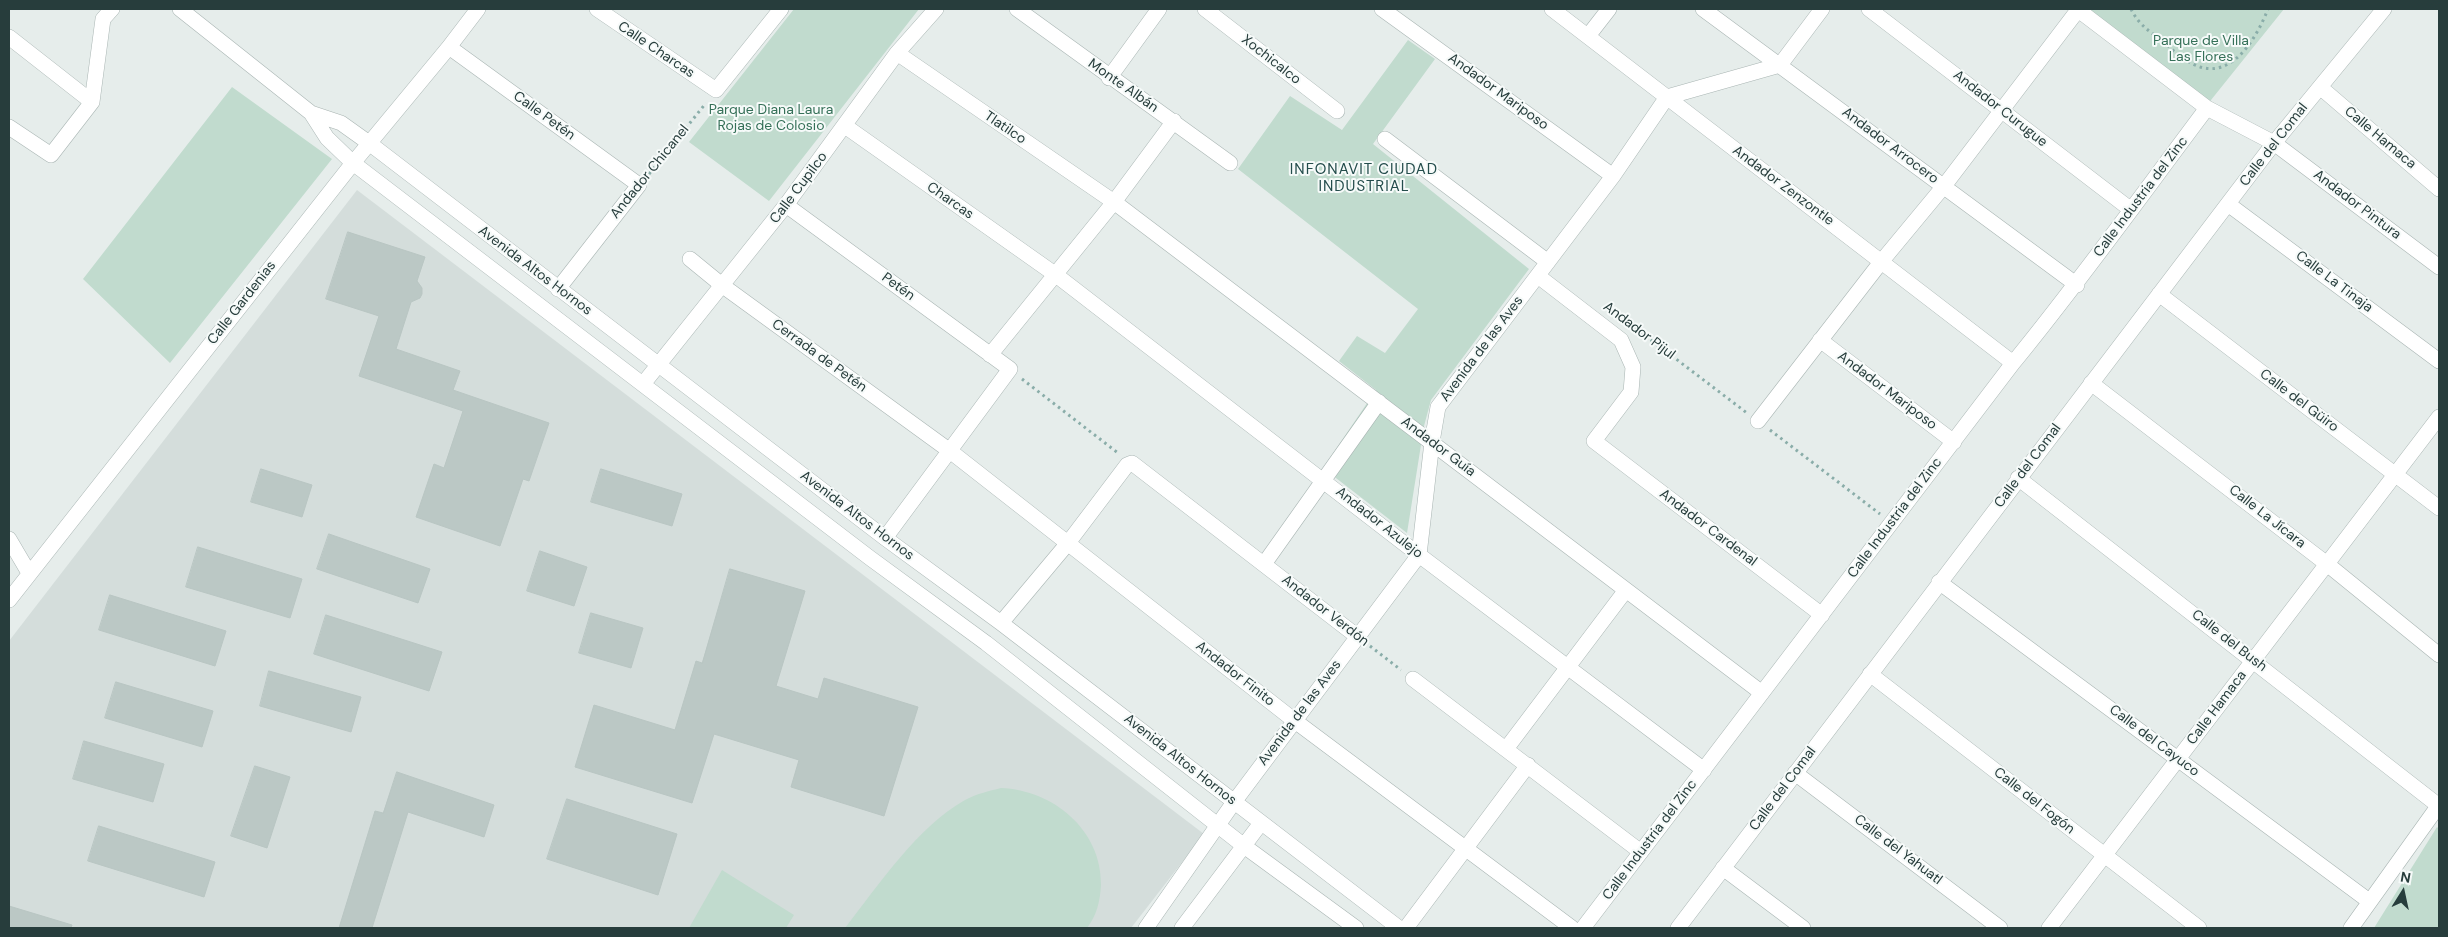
<!DOCTYPE html>
<meta charset="utf-8">
<style>
body{margin:0}
#map{position:relative;width:2448px;height:937px;overflow:hidden;background:#e6edeb;font-family:"DM Sans",sans-serif}
canvas{display:block}
.frame{position:absolute;inset:0;border:10px solid #273d3c;pointer-events:none}
.north{position:absolute;left:2378px;top:867px;width:50px;height:50px;-webkit-text-stroke:4px #f6faf9;paint-order:stroke;rotate:10deg;font-size:14px;font-weight:700;line-height:20px;text-align:center;color:#273d3c}
.north::after{content:'';display:block;margin:auto;width:18px;height:22px;background:#273d3c;clip-path:polygon(50% 0,100% 100%,50% 72%,0 100%)}
</style>
<div id="map">
<canvas width="2448" height="937"></canvas>
<div class="frame"></div>
<div class="north">N</div>
</div>
<script>
const ctx = document.querySelector('canvas').getContext('2d');
ctx.lineJoin = 'round';
function paint(path, color) {
  ctx.fillStyle = color;
  ctx.fill(path, 'evenodd');
}
function stroke(path, color, width, dash) {
  ctx.strokeStyle = color;
  ctx.lineWidth = width;
  ctx.lineCap = dash ? 'butt' : 'round';
  ctx.setLineDash(dash || []);
  ctx.stroke(path);
}
function write(font, color, halo, rows, align = 'center') {
  ctx.font = font + ' "DM Sans",sans-serif';
  ctx.lineWidth = 4;
  ctx.setLineDash([]);
  ctx.textBaseline = 'middle';
  ctx.strokeStyle = halo;
  ctx.fillStyle = color;
  for (const [text, x, y, turn = 0] of rows) {
    ctx.save();
    ctx.translate(x, y);
    ctx.rotate((+turn || 0) * Math.PI / 180);
    ctx.textAlign = isNaN(turn) ? turn : align;
    if (halo) ctx.strokeText(text, 0, 0);
    ctx.fillText(text, 0, 0);
    ctx.restore();
  }
}
paint(new Path2D(`
 M357,190L1204,834L1131,928H9V641Z`), '#d4dddb');
paint(new Path2D(`
 M794,9H919L769,201L689,142Z
 M2083,9H2284L2207,105Z
 M1408,40L1435,59L1373,144L1529,269L1431,400L1424,426L1407,533L1323,468L1376,390L1339,361L1357,336L1385,353L1418,309L1238,169L1290,96L1342,130Z
 M232,87L332,159L170,363L83,279Z
 M1001,788C1053,790 1102,830 1101,885C1100,901 1097,915 1087,928H845C878,886 917,827 965,800C976,794 989,791 1001,788Z
 M2437,827L2439,829V928H2374Z
 M722,870L794,915L786,928H689Z`), '#c1dbce');
const building = new Path2D(`
 M348,232L425,257L417,281L422,288V294L420,298L411,302L396,349L460,371L453,390L549,423L529,481L523,479L500,546L416,517L434,464L444,468L463,411L359,376L379,316L326,299Z
 M261,469L312,485L302,517L251,502Z
 M601,469L682,494L672,526L591,502Z
 M329,534L430,569L418,603L317,569Z
 M198,547L302,579L290,618L186,587Z
 M540,551L587,567L574,606L527,591Z
 M730,569L805,591L776,686L818,699L824,678L918,707L884,816L791,787L799,760L714,734L692,803L575,767L594,705L675,730L696,661L702,663Z
 M110,595L226,631L215,666L99,630Z
 M591,613L643,628L631,668L579,653Z
 M326,615L442,652L429,691L314,654Z
 M269,671L361,697L351,732L260,706Z
 M116,682L213,711L202,747L105,718Z
 M84,741L164,764L153,802L73,779Z
 M255,766L290,777L267,848L231,836Z
 M397,772L494,805L484,837L408,812L372,928H339L375,811L383,813Z
 M567,799L677,834L658,895L547,859Z
 M99,826L215,862L204,897L88,861Z
 M9,906L72,925L71,928H9Z`);
paint(building, '#bbc8c5');
stroke(building, '#b9c6c3', 1);
const minor = new Path2D(`
 M180,9L311,113L327,138L353,163L870,558L986,643L1244,846L1356,928
 M597,9L716,90L781,9
 M1017,9L1230,163
 M1205,9L1337,111
 M1382,9L1613,176
 M1552,9L2013,363
 M1703,9L2077,285
 M1869,9L2130,209
 M2077,9L2207,108L2274,143L2439,267
 M1588,36L1609,9
 M9,37L92,102
 M449,47L639,185L558,289
 M897,53L1114,202L1762,693
 M1109,78L1159,9
 M2320,87L2439,189
 M311,113L341,123L369,143L885,538L1001,623L1399,928
 M845,126L1056,275L1419,555L1704,770
 M9,127L51,155L92,102L103,19L112,9
 M1385,139L1548,262
 M2228,204L2439,361
 M786,205L1010,369L885,538
 M690,259L723,286L950,451L1295,721L1572,928
 M1538,276L1621,340L1633,367L1631,392L1594,441L1822,615
 M2159,294L2439,508
 M1820,340L1954,442
 M990,355L1114,202L1174,121
 M2091,383L2327,564L2439,655
 M643,384L786,205L897,53L936,9
 M1758,421L1881,262L1944,186L2078,10
 M2018,478L2439,806
 M9,539L29,573
 M1264,564L1379,402
 M1939,582L2369,901
 M9,600L353,163L449,47L478,9
 M1001,623L1068,543L1127,465L1132,463L1358,637
 M1870,674L2199,928
 M1413,679L1641,852
 M1506,749L1626,590
 M1795,773L2000,928
 M1723,868L1803,928
 M1146,928L1234,802L1419,555L1432,442L1438,407L1613,176L1667,97L1780,65L1822,9
 M1182,928L1261,823
 M1406,928L1528,765
 M1583,928L2013,363C2081,280 2143,193 2207,108
 M1678,928L2274,143L2384,9
 M2049,928L2439,417
 M2351,928L2439,805`);
stroke(minor, '#a9b5b3', 16);
stroke(new Path2D(`
 M2131,9C2140,27 2150,31 2165,43C2172,49 2178,56 2186,60C2227,88 2255,42 2268,9
 M649,174L706,103
 M1630,324L1747,413
 M1022,379L1118,453
 M1770,430L1880,514
 M1370,646L1401,670`), '#8aada9', 3, [2.5, 4]);
stroke(minor, '#fff', 15);
write('14px', '#357058', '#f6faf9', [
 ["Parque de Villa",2201,41],
 ["Las Flores",2201,57],
 ["Parque Diana Laura",771,110],
 ["Rojas de Colosio",771,126]
]);
write('14px', '#273d3c', '#f6faf9', [
 ["Calle Charcas",656,50,34],
 ["Xochicalco",1271,60,38],
 ["Monte Albán",1123,86,35],
 ["Andador Mariposo",1498,92,36],
 ["Andador Curugue",2000,109,38],
 ["Calle Petén",544,116,36],
 ["Tlatilco",1005,128,34],
 ["Calle Hamaca",2380,138,40],
 ["Calle del Comal",2274,145,-52],
 ["Andador Arrocero",1890,146,37],
 ["Andador Chicanel",650,172,-51],
 ["Andador Zenzontle",1783,186,37],
 ["Calle Cupilco",799,188,-53],
 ["Calle Industria del Zinc",2141,197,-53],
 ["Charcas",950,201,35],
 ["Andador Pintura",2357,205,37],
 ["Avenida Altos Hornos",535,271,37],
 ["Calle La Tinaja",2334,282,37],
 ["Petén",898,287,36],
 ["Calle Gardenias",242,303,-52],
 ["Andador Pijul",1639,331,37],
 ["Avenida de las Aves",1482,349,-53],
 ["Cerrada de Petén",819,356,36],
 ["Andador Mariposo",1887,391,37],
 ["Calle del Güiro",2299,401,37],
 ["Andador Guía",1438,447,37],
 ["Calle del Comal",2028,466,-53],
 ["Avenida Altos Hornos",857,516,37],
 ["Calle La Jícara",2267,517,38],
 ["Calle Industria del Zinc",1895,518,-53],
 ["Andador Azulejo",1379,523,38],
 ["Andador Cardenal",1708,528,37],
 ["Andador Verdón",1325,611,38],
 ["Calle del Bush",2229,641,38],
 ["Andador Finito",1235,674,38],
 ["Calle Hamaca",2217,708,-53],
 ["Avenida de las Aves",1300,713,-53],
 ["Calle del Cayuco",2154,741,37],
 ["Avenida Altos Hornos",1180,760,38],
 ["Calle del Comal",1783,789,-53],
 ["Calle del Fogón",2034,801,38],
 ["Calle Industria del Zinc",1650,840,-53],
 ["Calle del Yahuatl",1898,850,37]
]);
ctx.letterSpacing = '1px';
write('15px', '#244d4c', '#f6faf9', [
 ["INFONAVIT CIUDAD",1364,170],
 ["INDUSTRIAL",1364,187]
]);
ctx.letterSpacing = '0px';
</script>
